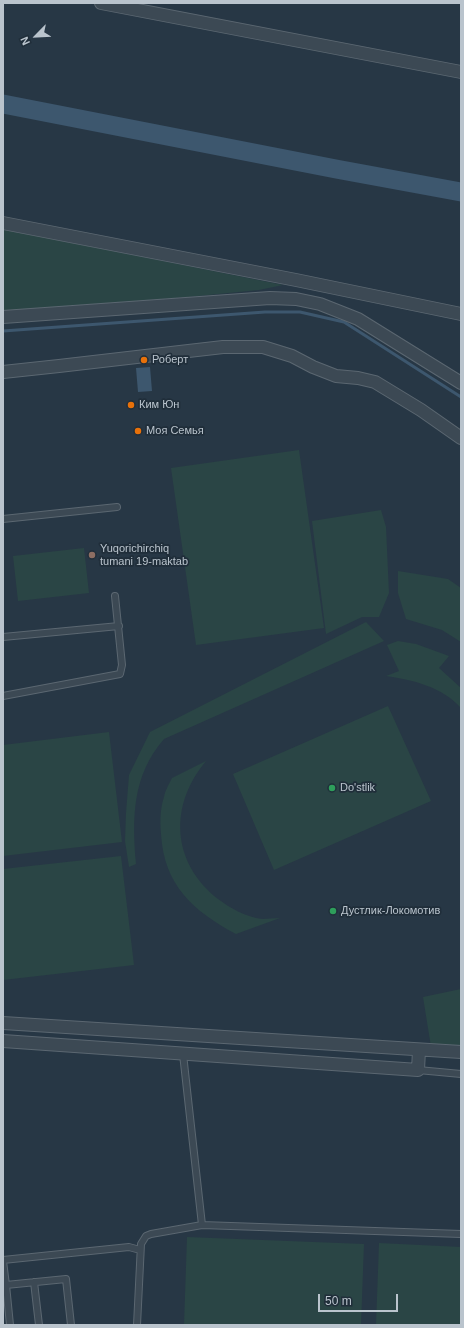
<!DOCTYPE html>
<meta charset="utf-8">
<style>
body{margin:0}
#map{position:relative;width:464px;height:1328px;overflow:hidden;background:#273745;font-family:Arial,sans-serif}
canvas{display:block}
.frame{position:absolute;inset:0;border:4px solid #bac4cd;pointer-events:none}
.north{position:absolute;left:16px;top:16px;width:40px;height:40px;-webkit-text-stroke:3px #202e3a;paint-order:stroke;rotate:246deg;font-size:11px;font-weight:700;line-height:16px;text-align:center;color:#bac4cd}
.north::after{content:'';display:block;margin:auto;width:14px;height:18px;background:#bac4cd;clip-path:polygon(50% 0,100% 100%,50% 72%,0 100%)}
.scale{position:absolute;left:318px;top:1294px;width:80px;height:18px;box-sizing:border-box;border:2px solid #bac4cd;border-top:0;padding-left:5px;font-size:12px;line-height:14px;white-space:nowrap;color:#bac4cd;-webkit-text-stroke:3px #202e3a;paint-order:stroke}
</style>
<div id="map">
<canvas width="464" height="1328"></canvas>
<div class="frame"></div>
<div class="north">N</div>
<div class="scale">50 m</div>
</div>
<script>
const ctx = document.querySelector('canvas').getContext('2d');
ctx.lineJoin = 'round';
function paint(path, color) {
  ctx.fillStyle = color;
  ctx.fill(path, 'evenodd');
}
function stroke(path, color, width, dash) {
  ctx.strokeStyle = color;
  ctx.lineWidth = width;
  ctx.lineCap = dash ? 'butt' : 'round';
  ctx.setLineDash(dash || []);
  ctx.stroke(path);
}
function write(font, color, halo, rows, align = 'center') {
  ctx.font = font + ' Arial,sans-serif';
  ctx.lineWidth = 3.5;
  ctx.setLineDash([]);
  ctx.textBaseline = 'middle';
  ctx.strokeStyle = halo;
  ctx.fillStyle = color;
  for (const [text, x, y, turn = 0] of rows) {
    ctx.save();
    ctx.translate(x, y);
    ctx.rotate((+turn || 0) * Math.PI / 180);
    ctx.textAlign = isNaN(turn) ? turn : align;
    if (halo) ctx.strokeText(text, 0, 0);
    ctx.fillText(text, 0, 0);
    ctx.restore();
  }
}
paint(new Path2D(`
 M3,229L283,285L259,290L188,297L3,311Z
 M299,450L324,628L196,645L171,468Z
 M381,510L386,527L389,593L379,617H362L326,634L312,521Z
 M84,548L89,593L18,601L13,556Z
 M398,571L448,579L461,588V642L442,630L406,619L398,593Z
 M366,622L384,641L164,739C132,776 132,818 136,864L129,867L125,841L126,813L129,775L150,732Z
 M398,641L416,644L449,656L439,668L461,688V708C442,687 414,680 386,676L399,671L387,645Z
 M388,706L431,801L274,870L233,774Z
 M109,732L122,842L3,856V745Z
 M206,761C169,805 171,862 218,899C230,908 246,917 262,919C268,919 275,918 280,918L236,934C193,911 164,885 161,834C160,822 160,809 164,797C165,791 169,784 172,778Z
 M121,856L134,965L3,980V869Z
 M461,989V1054L432,1053L423,997Z
 M187,1237L364,1244L361,1325H184Z
 M379,1243L461,1247V1325H376Z`), '#2a4545');
paint(new Path2D(`
 M150,367L152,391L138,392L136,368Z`), '#3d576e');
stroke(new Path2D(`
 M3,331L265,312H300L344,322L461,397`), '#3d576e', 3);
stroke(new Path2D(`
 M3,104L336,169L461,192`), '#3d576e', 19);
const lane = new Path2D(`
 M3,519L117,507
 M3,637L119,626
 M3,696L120,674L122,665L115,596
 M183,1054L202,1225
 M418,1070L461,1074
 M3,1260L129,1247L140,1250
 M3,1261L6,1285
 M34,1282L39,1325
 M10,1325L6,1285L66,1279L71,1325
 M137,1325L141,1244L146,1236L151,1234L202,1225L461,1234`);
const street = new Path2D(`
 M101,3L461,72
 M3,223L296,280L461,314
 M3,317L270,298L296,299L320,304L358,319L461,383
 M3,372L59,366L223,347H263L292,356L313,367L336,376L358,378L375,382L421,410L461,438
 M3,1023L461,1052
 M3,1041L418,1070L419,1050`);
stroke(lane, '#5b6771', 8);
stroke(street, '#5b6771', 14);
stroke(lane, '#3c4954', 6);
stroke(street, '#3c4954', 12);
for (const [x, y, r, color] of [
 [144,360,4,"#e8710a"],
 [131,405,4,"#e8710a"],
 [138,431,4,"#e8710a"],
 [92,555,4,"#8d6e63"],
 [332,788,4,"#2e9e5b"],
 [333,911,4,"#2e9e5b"]
]) {
  const dot = new Path2D();
  dot.arc(x, y, r, 0, 2 * Math.PI);
  ctx.fillStyle = color;
  ctx.fill(dot);
  stroke(dot, '#202e3a', 1.5);
}
write('11px', '#bac4cd', '#202e3a', [
 ["Роберт",152,360],
 ["Ким Юн",139,405],
 ["Моя Семья",146,431],
 ["Yuqorichirchiq",100,549],
 ["tumani 19-maktab",100,562],
 ["Do'stlik",340,788],
 ["Дустлик-Локомотив",341,911]
], 'left');
</script>
